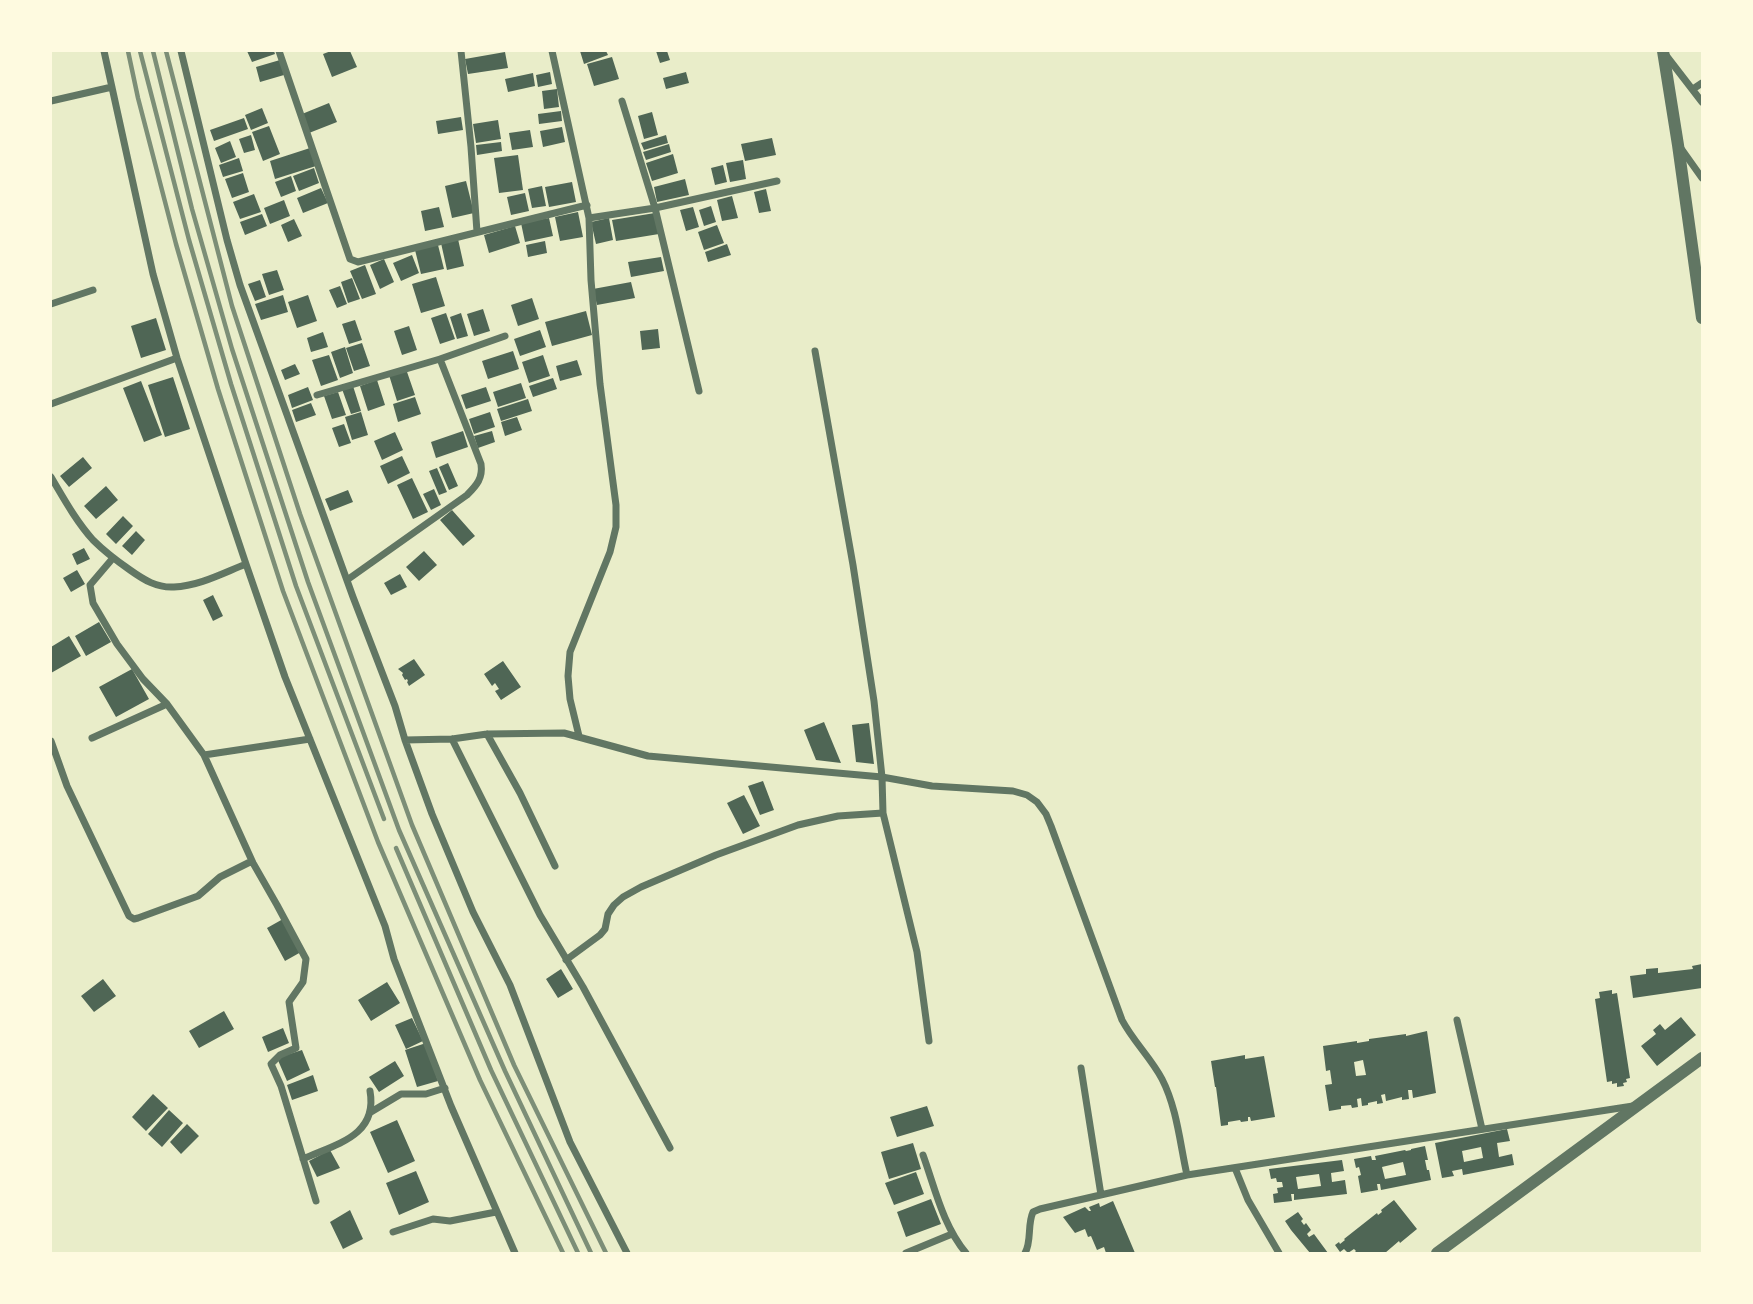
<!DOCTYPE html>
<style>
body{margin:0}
#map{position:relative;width:1753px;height:1304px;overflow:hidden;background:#e9edc9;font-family:"Golos Text",sans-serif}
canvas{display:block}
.frame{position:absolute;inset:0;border:52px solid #fefae0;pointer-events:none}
</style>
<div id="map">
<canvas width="1753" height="1304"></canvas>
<div class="frame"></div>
</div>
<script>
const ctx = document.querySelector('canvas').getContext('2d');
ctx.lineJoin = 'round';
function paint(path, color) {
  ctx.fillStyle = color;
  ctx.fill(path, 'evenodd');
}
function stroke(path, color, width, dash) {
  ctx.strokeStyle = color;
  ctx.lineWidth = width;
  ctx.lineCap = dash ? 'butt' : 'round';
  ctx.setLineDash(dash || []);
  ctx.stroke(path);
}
paint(new Path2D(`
 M247,51H274L275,54L252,62Z
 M331,51H350L357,67L332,77L323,54Z
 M580,51H606L608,55L584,64Z
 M656,51H667L670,60L660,63Z
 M505,52L508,68L468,74L465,59Z
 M612,57L619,79L594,86L587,64Z
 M280,60L284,75L260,82L256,67Z
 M550,72L552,84L538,87L536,75Z
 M686,72L689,83L666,89L663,78Z
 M533,73L535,86L508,92L505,79Z
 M557,89L559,107L544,109L542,91Z
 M329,103L337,122L309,133L302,114Z
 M262,108L268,123L251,130L245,115Z
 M561,111L562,121L539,124L538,114Z
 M652,112L658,135L644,139L638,116Z
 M461,117L463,130L438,134L436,121Z
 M244,118L248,129L214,141L210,130Z
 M498,120L501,139L476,143L473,124Z
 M269,126L280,154L263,161L252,132Z
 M562,127L565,142L543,147L540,131Z
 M530,130L533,147L512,150L509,133Z
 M251,135L255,150L244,153L239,139Z
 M666,135L668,143L644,150L641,143Z
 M772,138L776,155L745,161L741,144Z
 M230,141L236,157L221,163L215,148Z
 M501,142L502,151L477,155L476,145Z
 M669,144L671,152L646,160L643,152Z
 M310,148L316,166L275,179L270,161Z
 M673,154L678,173L652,181L646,163Z
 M518,155L523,190L499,193L494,158Z
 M239,158L243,171L223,177L219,165Z
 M743,160L746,179L730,182L726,163Z
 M723,165L727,182L715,185L711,168Z
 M314,168L319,183L299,191L293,176Z
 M243,173L249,192L232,198L225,179Z
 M291,176L296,191L281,197L275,182Z
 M685,179L689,195L657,202L654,187Z
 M466,181L474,213L452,218L445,186Z
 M572,182L576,202L549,207L545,187Z
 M542,186L546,206L532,208L528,189Z
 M321,188L328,203L303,213L297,198Z
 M766,189L771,211L759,213L754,192Z
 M525,193L529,211L511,215L507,197Z
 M254,194L261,212L240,219L233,202Z
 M732,196L738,218L722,221L717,200Z
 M284,200L290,216L270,224L264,208Z
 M711,206L716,222L704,226L699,210Z
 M439,207L444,227L425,231L421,211Z
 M693,207L699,227L686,231L680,210Z
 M578,212L583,237L560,241L555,217Z
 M655,213L659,234L616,241L612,220Z
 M262,214L267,226L245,235L240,222Z
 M549,218L553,236L525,242L521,223Z
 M609,218L613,240L596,244L591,222Z
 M294,219L302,236L288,242L281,225Z
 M717,225L724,243L704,250L698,232Z
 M515,226L520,243L489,253L484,235Z
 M458,239L464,266L447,270L441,243Z
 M545,241L547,253L528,257L526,245Z
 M727,244L731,255L708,262L705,252Z
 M438,245L444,269L421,274L415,250Z
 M412,255L419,273L401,281L393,263Z
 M661,257L664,271L631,277L628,262Z
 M384,259L394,282L380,289L370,265Z
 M365,265L376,294L362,299L350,271Z
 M277,270L284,290L269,295L262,274Z
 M436,277L445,306L421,313L412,284Z
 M352,278L360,299L348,303L341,282Z
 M260,280L266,297L255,301L248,284Z
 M631,282L635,298L597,305L593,289Z
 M340,286L347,304L337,308L329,290Z
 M283,295L288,312L261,320L255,304Z
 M308,295L317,321L297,328L288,302Z
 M532,298L539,319L518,326L511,305Z
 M483,309L490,331L474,336L467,314Z
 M586,311L592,335L552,346L545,322Z
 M446,313L455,339L440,344L431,318Z
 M461,313L468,336L457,339L450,317Z
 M156,318L166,350L141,358L131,326Z
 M355,320L362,340L349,344L342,324Z
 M409,326L417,350L402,355L394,331Z
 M658,329L660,348L642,350L640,331Z
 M540,330L546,347L520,356L514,339Z
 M323,332L328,347L311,352L307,338Z
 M362,343L370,366L354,371L346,348Z
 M345,347L353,373L340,378L331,352Z
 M513,351L519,369L488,379L482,361Z
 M329,355L338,380L321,386L312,360Z
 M543,355L550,376L529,383L522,362Z
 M577,360L582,375L560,381L556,366Z
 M295,364L300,374L285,380L281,370Z
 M406,369L415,395L397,401L389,375Z
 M173,377L190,429L165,437L148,385Z
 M553,378L557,389L533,397L529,386Z
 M377,380L385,405L368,411L360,386Z
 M141,381L162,435L144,442L123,388Z
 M521,383L526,398L498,407L493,392Z
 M353,386L361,411L351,414L342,389Z
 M308,387L313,400L292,408L288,395Z
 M486,387L491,401L466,409L461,395Z
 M338,392L346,415L332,419L324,396Z
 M415,397L421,414L398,422L393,404Z
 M528,399L532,411L501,421L497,409Z
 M311,403L316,415L296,422L292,410Z
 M361,412L368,435L352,440L345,417Z
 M490,412L495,427L474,434L469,419Z
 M517,417L522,430L505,436L501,422Z
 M344,424L351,443L339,447L332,428Z
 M463,431L468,447L436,458L431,442Z
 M492,431L495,442L478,448L474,436Z
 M395,432L403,450L382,460L374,441Z
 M402,456L410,473L388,484L380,466Z
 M83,457L92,468L69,487L60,476Z
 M448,463L458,486L449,490L439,467Z
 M437,468L447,492L439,495L429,471Z
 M412,478L428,512L413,519L397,485Z
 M106,486L118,500L96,519L84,506Z
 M434,489L441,505L431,510L423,494Z
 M348,490L353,502L330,511L325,499Z
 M452,510L475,536L463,546L440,520Z
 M123,516L133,526L116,544L106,534Z
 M136,531L145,540L132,555L122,546Z
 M84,548L90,559L77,565L72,554Z
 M424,551L437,565L419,581L406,567Z
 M77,570L85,584L71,592L63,578Z
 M400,574L407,587L391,595L384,583Z
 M213,595L223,616L213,621L203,600Z
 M99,622L111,642L86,656L75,636Z
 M69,636L81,656L51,673V647Z
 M414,659L425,675L409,686L407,682L408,681L407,679L405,680L402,675L403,673L398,669Z
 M503,661L521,687L501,700L495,691L499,689L495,683L492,686L484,674Z
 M132,669L149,699L116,717L99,687Z
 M824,722L841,763L816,760L804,730Z
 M869,723L874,764L856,762L852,725Z
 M763,781L774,810L760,815L748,786Z
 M744,795L760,826L743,834L727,803Z
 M283,919L301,952L285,961L267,928Z
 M1702,964V988L1633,998L1630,976L1646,974V969L1658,968V973L1693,969L1692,966Z
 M561,969L573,989L558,998L546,979Z
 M103,979L116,996L94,1012L81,996Z
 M387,982L400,1003L371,1021L358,1000Z
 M1612,990V994L1617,993L1630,1078L1626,1079L1627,1082L1623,1083L1624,1086L1617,1087V1083L1612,1084V1081L1607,1082L1595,999L1600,998L1599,992Z
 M224,1011L234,1029L199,1048L189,1031Z
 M1681,1017L1696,1035L1657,1066L1641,1046L1656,1034L1653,1030L1660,1024L1665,1030Z
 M412,1018L423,1041L406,1049L395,1025Z
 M283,1028L289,1043L268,1052L262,1037Z
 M1427,1031L1436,1093L1413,1098L1412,1090H1408L1409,1099L1402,1100V1097L1386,1101L1385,1094L1381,1095L1383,1103L1377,1104V1101L1368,1103V1105L1362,1106L1361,1098L1357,1099L1358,1107L1352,1108L1351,1105L1341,1106V1109L1329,1111L1325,1085L1332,1084L1330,1070L1326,1071L1323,1046L1357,1041V1043L1369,1041V1039L1406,1034V1036ZM1363,1060L1366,1075L1356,1076L1354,1062Z
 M426,1043L438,1081L417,1087L405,1050Z
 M302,1050L310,1070L287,1081L277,1058Z
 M1245,1055V1059L1264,1056L1275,1117L1251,1121L1250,1117H1248V1121L1241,1122L1240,1120L1228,1122V1125L1221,1126L1216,1087H1215L1211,1061Z
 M395,1061L404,1076L379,1092L369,1077Z
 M313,1075L318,1091L292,1100L287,1085Z
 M153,1094L168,1108L146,1131L132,1117Z
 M927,1106L934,1126L897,1137L890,1117Z
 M169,1110L183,1123L162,1147L148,1134Z
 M397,1120L415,1161L388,1173L370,1132Z
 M187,1124L199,1136L181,1154L170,1142Z
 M1507,1129L1510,1141L1497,1143L1499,1157L1512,1154L1514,1165L1463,1175L1462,1169L1452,1171L1454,1176L1442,1178L1435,1143ZM1481,1147L1483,1158L1464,1162L1462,1151Z
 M913,1143L921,1169L889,1179L881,1152Z
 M1425,1146L1428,1160H1425L1427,1170H1429L1431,1180L1381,1190L1380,1184H1377L1378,1190L1361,1193L1358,1176L1361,1175L1359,1167L1356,1168L1354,1159L1371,1156L1372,1160H1376L1375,1156L1405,1150L1406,1151L1411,1150V1149ZM1403,1162L1406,1175L1385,1179L1382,1167Z
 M330,1150L340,1168L317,1177L309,1161Z
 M1342,1160L1344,1171L1331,1173L1332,1182L1345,1180L1347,1194L1294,1200V1194H1291L1292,1201L1274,1203L1273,1194L1278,1193L1277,1188L1283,1187L1282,1182H1277L1276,1178L1271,1179L1269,1169ZM1319,1174L1321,1186L1298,1189L1296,1177Z
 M416,1171L429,1202L399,1215L386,1183Z
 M916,1172L924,1194L894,1205L885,1183Z
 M931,1199L941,1224L906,1237L897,1212Z
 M1394,1200L1417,1229L1400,1243L1399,1241L1385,1253H1354L1356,1251L1354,1249L1348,1253L1344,1249L1340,1252L1335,1245L1339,1242L1340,1244L1345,1240L1344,1239L1377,1213L1378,1215L1382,1212L1381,1210Z
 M1113,1201L1135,1253H1106L1104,1247L1097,1250L1091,1236L1088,1237L1085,1229L1075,1233L1063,1217L1085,1207L1089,1211H1091L1089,1207L1099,1203L1100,1207Z
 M350,1210L363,1239L343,1249L330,1222Z
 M1298,1212L1303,1219L1301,1221L1304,1225L1306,1223L1311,1230L1307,1234L1309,1237L1314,1234L1328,1253H1310L1291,1230L1285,1221Z`), '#4f6655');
stroke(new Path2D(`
 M104,51L153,274L177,358L246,564L285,677L385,926L394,959L451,1106L515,1253
 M181,51L227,240L240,285L353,597L395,706L405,740L432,814L473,912L510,985L570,1142L627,1253
 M279,51L350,259L358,262L587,205
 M461,51L471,147L477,232
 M552,51L589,218L591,280L600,384L616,505V527L610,552L570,652L568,676L570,699L579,736
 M1665,54L1702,102
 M1693,89L1702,83
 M51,101L112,87
 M622,101L655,208L699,391
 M1680,147L1702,178
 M589,218L655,208L777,181
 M51,304L93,290
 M815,351L853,565L874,701L882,777L883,813L917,952L929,1041
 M440,359L505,336
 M317,395L440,359L481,464C483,478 477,485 467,495L347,580
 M51,404L177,358
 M51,477C64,499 76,521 93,540C104,551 117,561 130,570C144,580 157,588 174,587C199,586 223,573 246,564
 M113,558L90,585L93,603L117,644L143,679L167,704L204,755L253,863L277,905L306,959L303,982L289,1002L296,1048L280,1055L271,1064L281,1086L316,1201
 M487,734L520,793L555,866
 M92,738L167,704
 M452,739L540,915L583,987L670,1148
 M405,740L452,739L487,734L564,733L648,756L882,777L932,786L1013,791L1027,795L1037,802L1046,814L1051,826L1122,1020C1133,1041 1151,1058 1162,1079C1177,1108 1180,1144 1187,1175
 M51,741L67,786L129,916L134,919L138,918L198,896L220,877L252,861
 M204,755L310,739
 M566,960L600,935L605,929L608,914L614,905L623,897L641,887L716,855L798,825L838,816L883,813
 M1457,1020L1482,1129
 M1081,1068L1101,1195
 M371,1112L401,1094H426L445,1088
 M923,1155C935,1188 943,1226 966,1253
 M303,1159C336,1144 378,1136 370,1091
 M1235,1168L1248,1200L1279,1253
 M393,1232L433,1219L450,1221L496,1212
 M906,1253L952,1234
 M1025,1253C1032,1241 1027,1225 1033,1212L1040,1209L1187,1175L1633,1106`), '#617663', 7);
stroke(new Path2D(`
 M1663,51L1678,145L1702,318
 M1437,1253L1702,1058`), '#617663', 12);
stroke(new Path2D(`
 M128,51L138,98L176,244L218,389L283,591L378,842L480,1080L563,1253
 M140,51L189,240L231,384L296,586L384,819
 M153,51L192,209L232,349L308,582L399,830L505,1071L591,1253
 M166,51L232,306L300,514L412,825L514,1065L606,1253
 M396,848L491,1070L578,1253`), '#7c8e77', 4.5);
</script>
